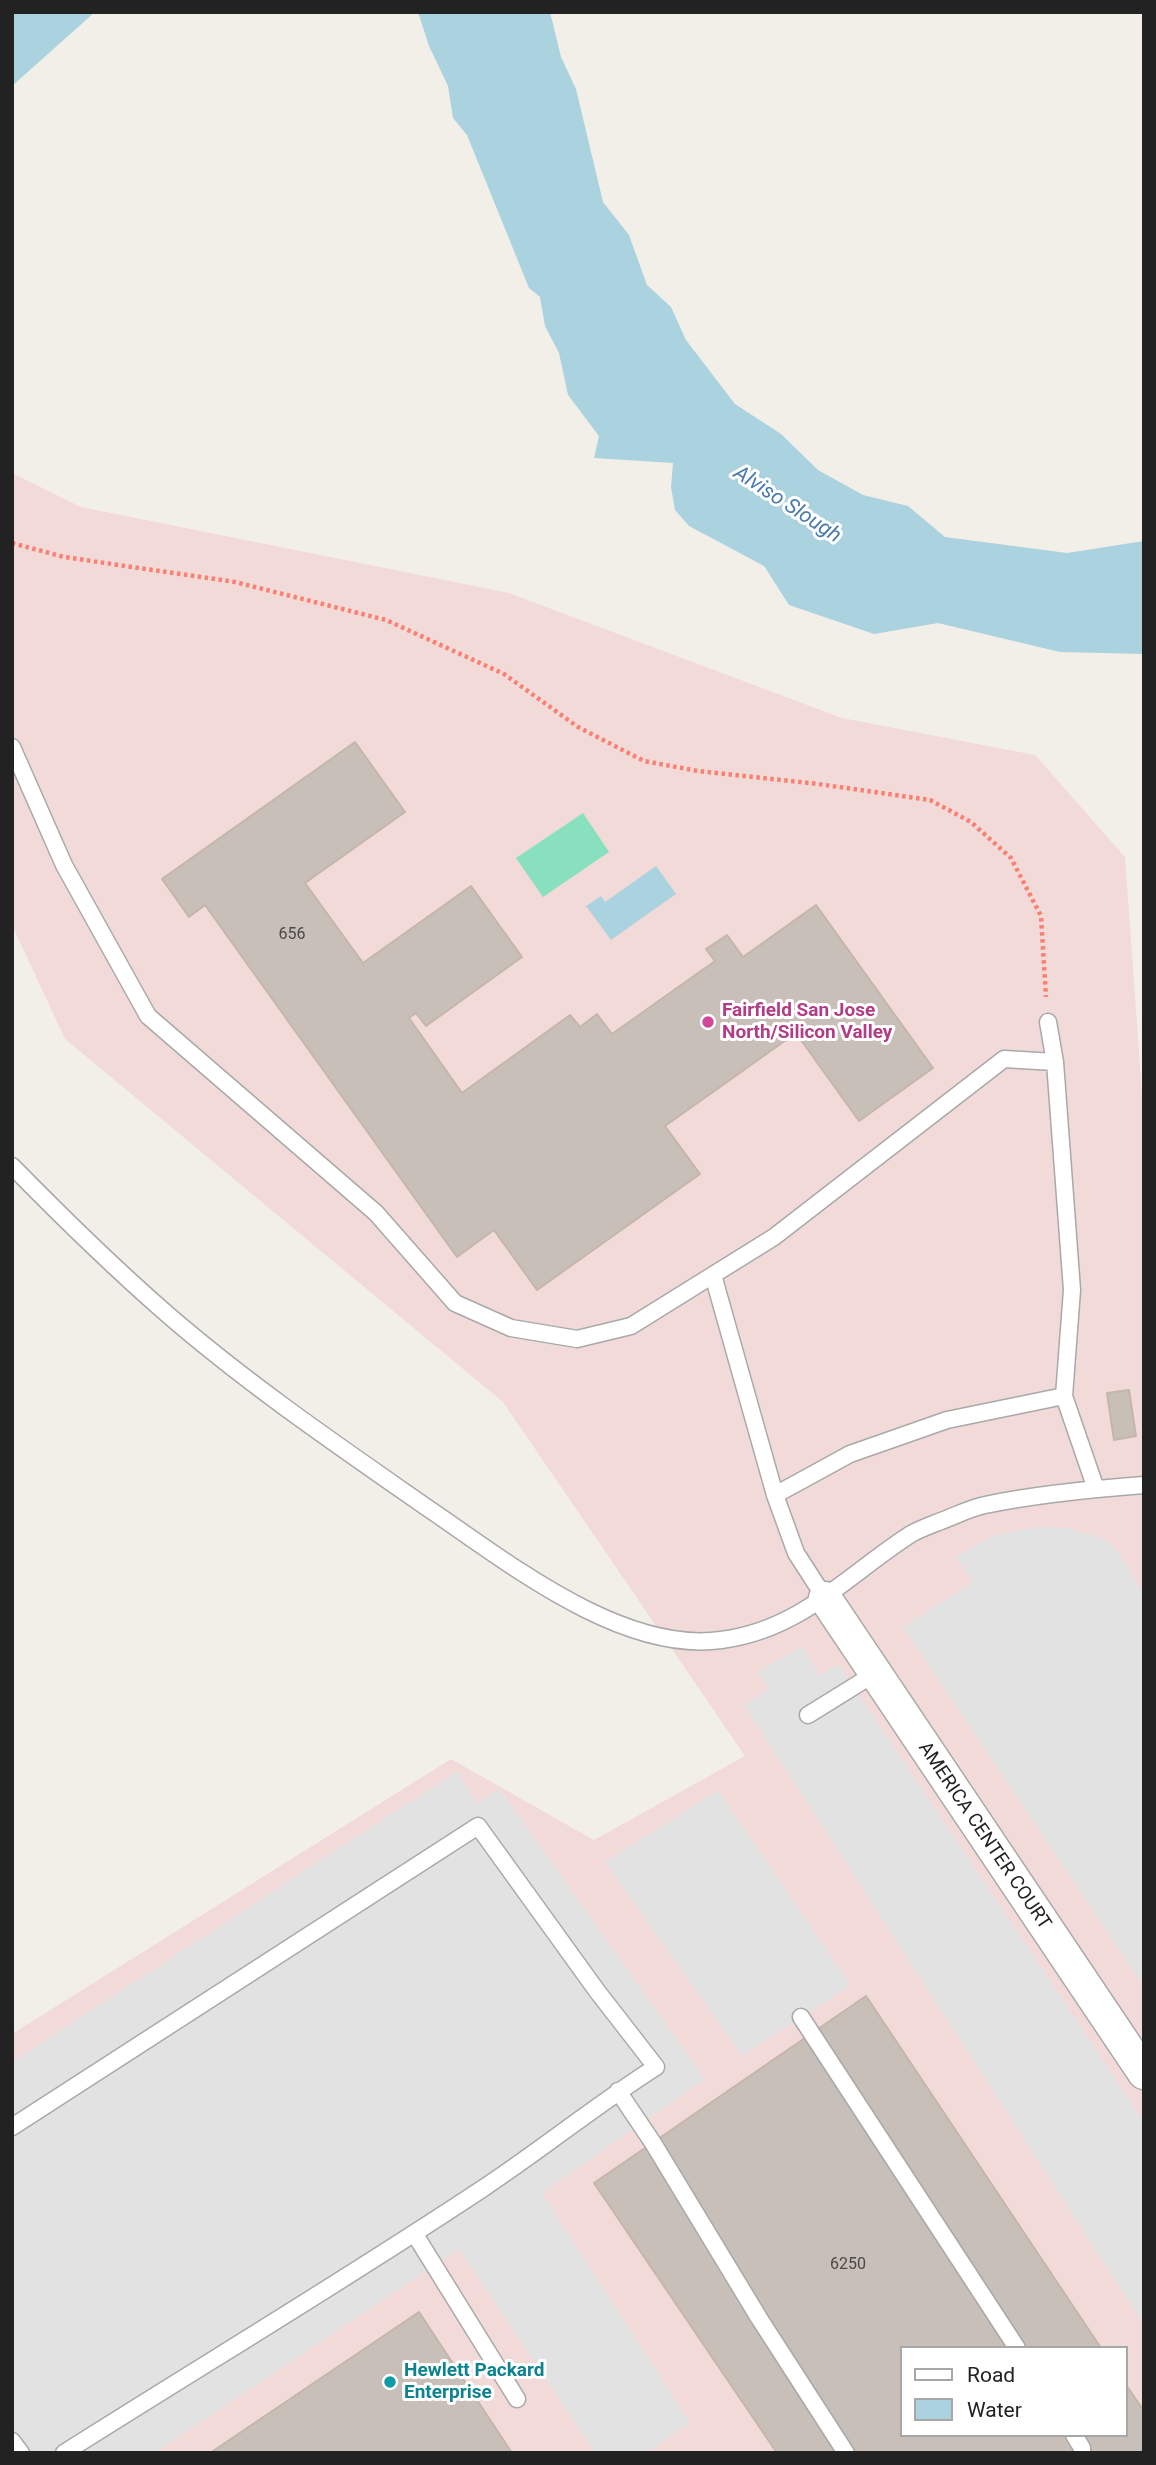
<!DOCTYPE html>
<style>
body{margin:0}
#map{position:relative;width:1156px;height:2465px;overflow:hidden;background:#f2efe9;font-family:Roboto,sans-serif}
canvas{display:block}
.frame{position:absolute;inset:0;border:14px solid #222;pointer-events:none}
.legend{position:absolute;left:900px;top:2346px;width:228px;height:91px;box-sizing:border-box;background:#fff;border:2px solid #a7a7a7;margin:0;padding:9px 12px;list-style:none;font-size:21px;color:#222}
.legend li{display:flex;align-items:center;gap:14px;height:35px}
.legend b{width:35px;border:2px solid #a7a7a7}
</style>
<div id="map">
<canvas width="1156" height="2465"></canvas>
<div class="frame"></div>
<ul class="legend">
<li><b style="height:9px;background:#fff"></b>Road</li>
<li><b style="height:19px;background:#aad3df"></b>Water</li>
</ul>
</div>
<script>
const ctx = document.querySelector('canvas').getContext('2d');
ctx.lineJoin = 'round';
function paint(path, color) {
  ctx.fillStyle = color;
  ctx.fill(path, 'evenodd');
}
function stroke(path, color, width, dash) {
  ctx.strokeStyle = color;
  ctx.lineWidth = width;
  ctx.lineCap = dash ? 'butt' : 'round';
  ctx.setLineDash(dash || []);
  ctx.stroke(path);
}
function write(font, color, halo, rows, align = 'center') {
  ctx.font = font + ' Roboto,sans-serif';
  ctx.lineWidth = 6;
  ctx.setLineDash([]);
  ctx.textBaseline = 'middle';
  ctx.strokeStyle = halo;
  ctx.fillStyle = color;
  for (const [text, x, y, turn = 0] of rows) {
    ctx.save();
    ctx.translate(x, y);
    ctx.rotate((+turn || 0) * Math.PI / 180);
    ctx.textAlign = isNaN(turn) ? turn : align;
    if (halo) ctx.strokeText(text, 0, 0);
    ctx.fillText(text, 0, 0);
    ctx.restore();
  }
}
paint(new Path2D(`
 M12,473L81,507L509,593L842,718L1035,755L1125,857L1144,1122V2453H12V2034L451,1759L594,1840L745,1756L503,1402L65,1039L12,925ZM902,2348H1126V2435H902Z`), '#f2dad9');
paint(new Path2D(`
 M583,813L609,852L543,897L516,858Z`), '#88e0be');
paint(new Path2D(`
 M1038,1527L1067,1528L1103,1538L1116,1549L1144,1594V1987L903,1627L973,1582L956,1557L992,1536Z
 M802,1646L820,1676L839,1664L1144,2122V2325L744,1705L769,1689L758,1672Z
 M457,1771L478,1804L499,1788L705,2079L542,2193L690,2423L645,2453H595L459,2249L154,2453H12V2062Z
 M718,1790L851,1985L742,2056L605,1862Z`), '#e2e2e2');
paint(new Path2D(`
 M12,12H95L12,86Z
 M418,12H550L561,57L576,89L603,202L629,235L647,285L671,307L686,340L735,404L781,434L818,470L863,495L908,506L945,537L1067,553L1144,541V654L1060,652L938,623L874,634L789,605L764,566L689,526L675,510L671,487L673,463L594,458L599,436L568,395L559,353L545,326L540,297L529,288L467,135L453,118L448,86L429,46Z
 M656,866L676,894L611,940L586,906L601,896L605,902Z`), '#aad3df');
const building = new Path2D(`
 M355,742L405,812L305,883L363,963L471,886L522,957L426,1026L416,1013L409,1018L462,1093L570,1015L580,1027L597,1014L612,1034L715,961L706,949L727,935L743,957L816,905L933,1068L859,1121L796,1033L665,1126L700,1174L537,1290L494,1230L457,1257L205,905L189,917L162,879Z
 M1129,1390L1136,1436L1114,1440L1107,1393Z
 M866,1996L1101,2348H902V2435H1126V2385L1144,2411V2453H777L594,2183Z
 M419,2312L512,2453H210Z`);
paint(building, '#c7bfb8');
stroke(building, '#c4b6ab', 2);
const service = new Path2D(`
 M12,747L64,865L148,1016L376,1213L455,1303L511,1328L577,1339L631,1326L774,1237L1004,1059L1055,1062
 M1048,1022L1055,1062L1072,1290L1064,1396L1096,1489
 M12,1166C62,1217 113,1267 167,1314C249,1385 340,1447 429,1509C507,1562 622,1654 721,1640C801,1630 847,1575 911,1534C920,1529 931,1525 941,1521C955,1516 970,1508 985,1505C1037,1494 1091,1489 1144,1485
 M713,1275L775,1495L796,1553L825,1598
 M775,1495L850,1454L947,1420L1064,1396
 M808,1715L874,1674
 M801,2017L1017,2348
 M618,2091L653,2143L759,2318L846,2453
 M12,2127L478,1826L597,1991L656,2067C596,2105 541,2150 482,2189C345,2280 203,2365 64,2453
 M414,2233L517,2399
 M1074,2435L1082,2448V2453
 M12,2441L21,2453`);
const minor = new Path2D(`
 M825,1598L1144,2073`);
stroke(service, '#a9a9a9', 19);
stroke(minor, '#a9a9a9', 35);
stroke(new Path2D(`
 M12,543L64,557L235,582L386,620L504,674L578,727L644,761L698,771L818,784L930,800L971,822L1011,858L1041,916L1046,997`), '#fa8072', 4.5, [3.5, 3.5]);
stroke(service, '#fff', 16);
stroke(minor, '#fff', 32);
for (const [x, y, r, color] of [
 [708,1022,7,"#d1479c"],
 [390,2382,7,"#0f9aa8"]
]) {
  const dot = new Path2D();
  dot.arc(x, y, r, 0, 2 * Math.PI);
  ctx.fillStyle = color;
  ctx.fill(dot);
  stroke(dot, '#fff', 2.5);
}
write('16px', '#4b4948', null, [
 ["656",292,935],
 ["6250",848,2265]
]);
write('bold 19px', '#b23c85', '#fff', [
 ["Fairfield San Jose",722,1011],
 ["North/Silicon Valley",722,1033]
], 'left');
write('19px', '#222', '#fff', [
 ["AMERICA CENTER COURT",984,1836,56]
]);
write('bold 19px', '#0d838f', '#fff', [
 ["Hewlett Packard",404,2371],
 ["Enterprise",404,2393]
], 'left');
write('italic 21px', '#4a7aab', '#fff', [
 ["Alviso Slough",787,505,33]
]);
</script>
